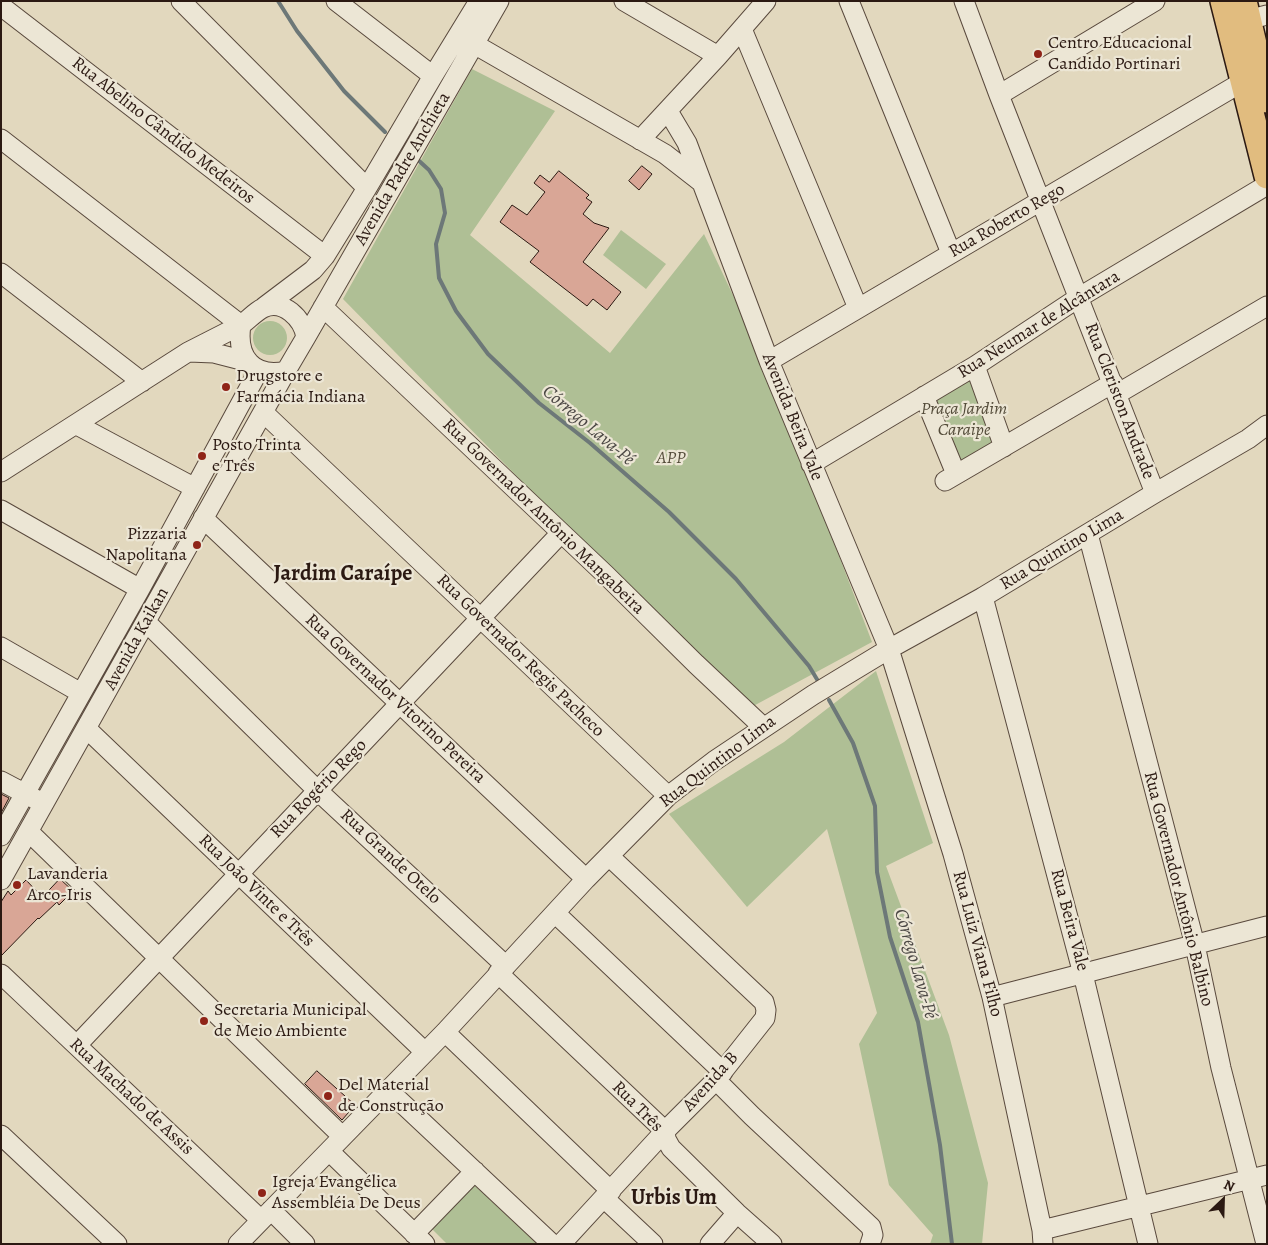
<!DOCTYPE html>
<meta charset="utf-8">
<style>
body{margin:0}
#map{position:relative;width:1268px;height:1245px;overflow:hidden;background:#e2d8be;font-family:Alegreya,serif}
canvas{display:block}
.frame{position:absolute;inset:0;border:2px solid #2b1912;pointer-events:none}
.north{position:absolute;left:1198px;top:1175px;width:50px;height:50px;-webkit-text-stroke:4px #ece6d5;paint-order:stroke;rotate:24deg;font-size:14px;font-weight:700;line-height:20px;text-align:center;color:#2b1912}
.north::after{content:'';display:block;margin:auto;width:18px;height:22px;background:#2b1912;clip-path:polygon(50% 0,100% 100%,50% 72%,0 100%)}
</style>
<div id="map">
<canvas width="1268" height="1245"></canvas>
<div class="frame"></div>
<div class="north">N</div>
</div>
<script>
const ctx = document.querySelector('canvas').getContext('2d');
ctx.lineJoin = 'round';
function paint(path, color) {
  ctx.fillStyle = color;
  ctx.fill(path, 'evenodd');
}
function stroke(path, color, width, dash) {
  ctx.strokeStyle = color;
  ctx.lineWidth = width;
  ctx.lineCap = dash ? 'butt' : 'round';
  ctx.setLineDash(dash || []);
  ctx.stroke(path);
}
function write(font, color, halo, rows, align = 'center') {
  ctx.font = font + ' Alegreya,serif';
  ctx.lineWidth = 4.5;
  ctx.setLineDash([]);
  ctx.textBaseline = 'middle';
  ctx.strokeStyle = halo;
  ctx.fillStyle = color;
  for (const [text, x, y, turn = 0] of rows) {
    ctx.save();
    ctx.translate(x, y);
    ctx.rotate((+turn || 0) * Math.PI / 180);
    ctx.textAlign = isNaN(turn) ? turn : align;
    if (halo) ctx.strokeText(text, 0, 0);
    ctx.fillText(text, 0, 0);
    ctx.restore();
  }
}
paint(new Path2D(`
 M472,69L555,111L470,235L610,353L704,234L766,365L872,642L746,710L343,299Z
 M621,230L666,264L646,289L603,255Z
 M253 338a17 17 0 1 1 34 0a17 17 0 1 1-34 0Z
 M972,378L996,441L957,463L933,399Z
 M876,671L933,843L886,866L949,1035L988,1183L982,1244H930L933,1235L889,1185L859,1044L877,1013L827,829L747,907L669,814L784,742Z
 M474,1185L538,1244H447L431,1228Z`), '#afbf95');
stroke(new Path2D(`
 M278,1L297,31L344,91L385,132
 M417,159L429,170L441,189L445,213L436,244L439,278L456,311L488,354L539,403L590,443L669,512L736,579L809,666L818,681
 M829,700L853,743L875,806L877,872L890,937L918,1022L940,1145L952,1244`), '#6d7878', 4);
const building = new Path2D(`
 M642,166L652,174L639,190L629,181Z
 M559,171L589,195L586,198L592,202L583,214L594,223L609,228L583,262L621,292L607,310L593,299L587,306L530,262L539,251L500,222L512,205L527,215L545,192L534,183L540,175L549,182Z
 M1,794L9,798L1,813Z
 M60,879L73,891L59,905L57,902L39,919L38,918L1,956V902L8,891L11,895L26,880L42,897Z
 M317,1071L355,1105L342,1120L305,1084Z`);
paint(building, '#d9a696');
stroke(building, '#2b1912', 1);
const minor = new Path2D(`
 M181,1L367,188
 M336,1L433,76
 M624,1L718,56
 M849,1L951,253
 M964,1L999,95L1155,493
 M1,6L325,256
 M1248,20L1267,15
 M742,29L858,308
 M474,44L665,154L701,182
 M999,95L1155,1
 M668,111L687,143L769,361L889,649L953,854L992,997L1042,1230L1043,1244
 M1,139L241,325L188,352L1,472
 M640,140L718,56L766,1
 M1,273L142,382
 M264,307L313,270L325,256L367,188L433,76L479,1
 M323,307L606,575L696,664L763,727
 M306,337C303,319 283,298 263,308C255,312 248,320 241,325C236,357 253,378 286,371L306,337L499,1
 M189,352L214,353L249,362
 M769,361L1244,81
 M975,366L1004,447
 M1117,394L1267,306
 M924,396L956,474
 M263,412L668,796
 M77,425L195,488
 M811,464L975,366L1078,298L1267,185
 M945,481L1113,383
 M1,510L140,589
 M203,518L586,879
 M1088,534L1195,945L1221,1068L1266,1244
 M983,597L1083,974L1148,1244
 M146,622L318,791L506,966
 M1,647L81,693
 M87,729L425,1052
 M1,781L37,800
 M29,832L342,1136
 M1,836L140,589L254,379L255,368
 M1,880L286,371
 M555,913L723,1072
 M498,973L665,1131L666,1139L671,1148L737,1213L772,1244
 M1,974L261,1220
 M992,997L1267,926
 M445,1032L611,1191
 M77,1045L561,533
 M716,1080L752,1116L871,1227L873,1235L870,1244
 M388,1090L552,1244
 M1,1135L117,1244
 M329,1151L425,1244
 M604,1198L653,1244
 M271,1210L305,1244
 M1042,1230L1267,1175
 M414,1234L475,1171
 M238,1244L445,1032L586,879L668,796L714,761L813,695L889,649L983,597L1155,493L1248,439L1267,425
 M561,1244L665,1131L716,1080L765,1018L766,1010L764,1002L609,856
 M710,1244L737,1213`);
const major = new Path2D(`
 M1223,1L1267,176
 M1244,1L1267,100`);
stroke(minor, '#59493d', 21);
stroke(major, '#2b1912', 28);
stroke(minor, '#ece6d5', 19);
stroke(major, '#e1bc7f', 25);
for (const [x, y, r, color] of [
 [1038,54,5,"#8f2418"],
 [226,387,5,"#8f2418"],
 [202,456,5,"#8f2418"],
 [197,545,5,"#8f2418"],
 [17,885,5,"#8f2418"],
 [204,1021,5,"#8f2418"],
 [328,1096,5,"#8f2418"],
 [262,1193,5,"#8f2418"]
]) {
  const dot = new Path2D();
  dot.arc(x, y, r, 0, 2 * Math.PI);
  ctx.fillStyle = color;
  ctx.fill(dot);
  stroke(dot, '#ece6d5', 2);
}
write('18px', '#2b1912', '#ece6d5', [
 ["Centro Educacional",1048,44],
 ["Candido Portinari",1048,65],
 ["Drugstore e",236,377],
 ["Farmácia Indiana",236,398],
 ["Posto Trinta",212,446],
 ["e Três",212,467],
 ["Pizzaria",187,535,"right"],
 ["Napolitana",187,556,"right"],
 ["Lavanderia",27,875],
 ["Arco-Iris",27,896],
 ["Secretaria Municipal",214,1011],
 ["de Meio Ambiente",214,1032],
 ["Del Material",338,1086],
 ["de Construção",338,1107],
 ["Igreja Evangélica",272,1183],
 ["Assembléia De Deus",272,1204]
], 'left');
write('18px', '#2b1912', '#ece6d5', [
 ["Rua Abelino Cândido Medeiros",163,131,38],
 ["Avenida Padre Anchieta",403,169,-60],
 ["Rua Roberto Rego",1007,221,-30],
 ["Rua Neumar de Alcântara",1039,325,-32],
 ["Rua Cleriston Andrade",1119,401,69],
 ["Avenida Beira Vale",792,417,68],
 ["Rua Governador Antônio Mangabeira",543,517,44],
 ["Rua Quintino Lima",1062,550,-31],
 ["Avenida Kaikan",137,639,-61],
 ["Rua Governador Regis Pacheco",520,656,44],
 ["Rua Governador Vitorino Pereira",395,699,43],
 ["Rua Quintino Lima",718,762,-37],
 ["Rua Rogério Rego",319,789,-46],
 ["Rua Grande Otelo",390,857,43],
 ["Rua Governador Antônio Balbino",1178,889,76],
 ["Rua João Vinte e Três",256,891,44],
 ["Rua Beira Vale",1069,920,75],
 ["Rua Luiz Viana Filho",977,944,75],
 ["Avenida B",711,1082,-48],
 ["Rua Machado de Assis",131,1097,43],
 ["Rua Três",637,1107,45]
]);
write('italic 18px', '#534b39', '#ece6d5', [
 ["Praça Jardim",964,410],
 ["Caraipe",964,431],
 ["APP",671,459]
]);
write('italic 19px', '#4c4845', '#ece6d5', [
 ["Córrego Lava-Pé",588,426,40],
 ["Córrego Lava-Pé",915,964,74]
]);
write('bold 22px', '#2b1912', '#ece6d5', [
 ["Jardim Caraípe",343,575],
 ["Urbis Um",674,1199]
]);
</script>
